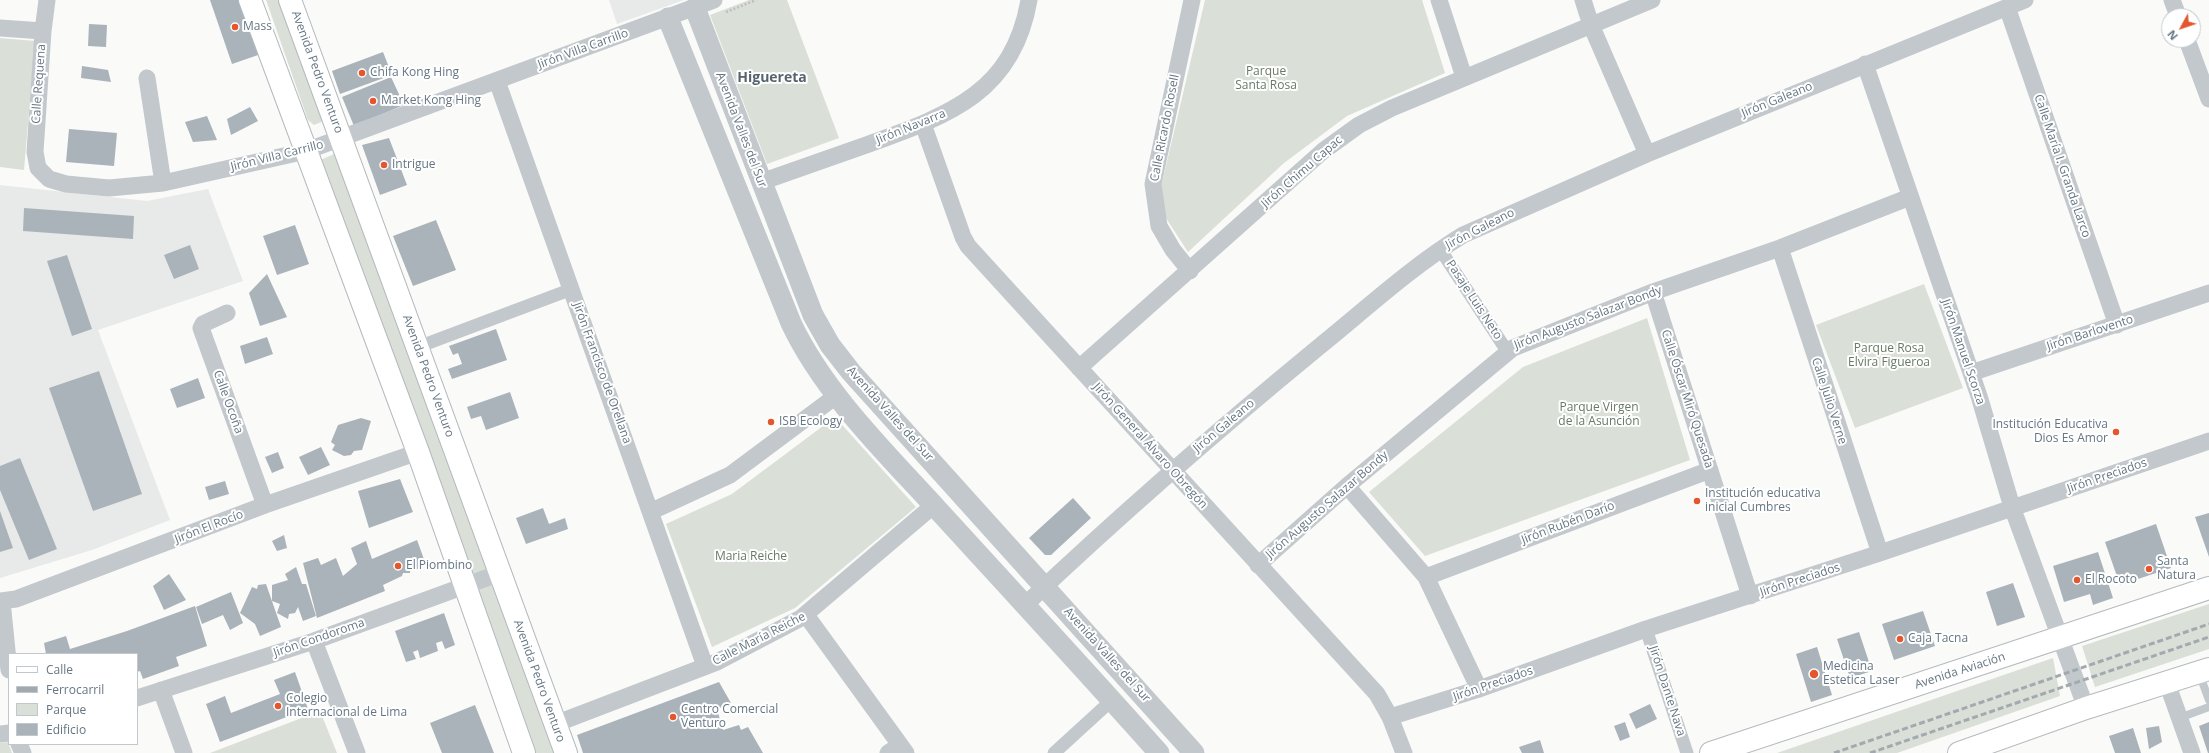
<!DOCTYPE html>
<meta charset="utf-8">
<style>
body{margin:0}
#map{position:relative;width:2209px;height:753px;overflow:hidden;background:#fafaf8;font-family:"Open Sans",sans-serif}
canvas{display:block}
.legend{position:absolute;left:8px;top:653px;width:130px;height:92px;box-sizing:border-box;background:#fff;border:1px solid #c1c8cd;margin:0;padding:5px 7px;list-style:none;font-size:12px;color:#657683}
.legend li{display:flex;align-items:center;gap:8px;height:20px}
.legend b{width:20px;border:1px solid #c1c8cd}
.north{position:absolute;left:2161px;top:8px;width:40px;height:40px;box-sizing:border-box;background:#fff;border:1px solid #c1c8cd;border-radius:50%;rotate:230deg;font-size:11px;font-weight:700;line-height:16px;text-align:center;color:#657683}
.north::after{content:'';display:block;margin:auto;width:14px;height:18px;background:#e4572e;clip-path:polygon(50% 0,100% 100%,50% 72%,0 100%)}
</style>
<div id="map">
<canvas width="2209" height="753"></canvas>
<ul class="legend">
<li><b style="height:5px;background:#fff"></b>Calle</li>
<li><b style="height:5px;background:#a2aab0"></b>Ferrocarril</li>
<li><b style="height:11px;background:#dadfd7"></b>Parque</li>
<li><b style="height:11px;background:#aab3b9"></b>Edificio</li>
</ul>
<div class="north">N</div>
</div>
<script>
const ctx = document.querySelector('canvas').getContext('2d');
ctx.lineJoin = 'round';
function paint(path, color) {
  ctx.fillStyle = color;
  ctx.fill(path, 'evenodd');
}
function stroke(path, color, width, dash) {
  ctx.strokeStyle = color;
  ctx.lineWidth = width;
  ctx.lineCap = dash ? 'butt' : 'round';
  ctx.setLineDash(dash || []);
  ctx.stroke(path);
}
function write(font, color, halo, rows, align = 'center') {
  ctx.font = font + ' "Open Sans",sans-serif';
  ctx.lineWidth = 4;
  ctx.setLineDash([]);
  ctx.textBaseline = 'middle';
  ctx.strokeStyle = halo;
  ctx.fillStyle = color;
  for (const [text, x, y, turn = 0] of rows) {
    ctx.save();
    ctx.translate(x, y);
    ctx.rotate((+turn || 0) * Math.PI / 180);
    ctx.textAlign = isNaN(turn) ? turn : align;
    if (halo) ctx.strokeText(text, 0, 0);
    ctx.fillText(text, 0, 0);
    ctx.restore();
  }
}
paint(new Path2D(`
 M609,0H684L617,24Z
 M0,185L147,201L208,189L243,281L98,330L170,520L92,550L0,578Z`), '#e8e9e9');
paint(new Path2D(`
 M266,0H286L326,120L314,125L308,120Z
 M749,0H787L839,138L767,164L710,15Z
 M1205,0H1422L1445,73L1347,116L1284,163L1188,252L1164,215L1161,187Z
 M0,38L35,41L24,170L0,167Z
 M343,150L492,566L474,579L314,163Z
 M1924,284L1963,388L1855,428L1816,325Z
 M1647,318L1690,460L1425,556L1369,492L1523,367Z
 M835,417L916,507L795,608L712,647L666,524L732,494Z
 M493,582L557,753H533L476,589Z
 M2209,604V649L2095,687L2082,646Z
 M2053,658L2060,696L1897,753H1777Z
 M320,711L337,753H210Z
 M8,742L12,753H0V743Z`), '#dadfd7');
paint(new Path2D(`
 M210,0H241L261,54L232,64Z
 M89,24L107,25L106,47L88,46Z
 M383,52L392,75L340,94L332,71Z
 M82,66L108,70L111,82L81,78Z
 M391,77L404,105L354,126L342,97Z
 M250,107L258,121L231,135L227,119Z
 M207,116L217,140L193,142L185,122Z
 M69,129L117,133L114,166L66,162Z
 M389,138L407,185L380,195L362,145Z
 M24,208L134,216L133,239L23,231Z
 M436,220L456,270L413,286L393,236Z
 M295,225L309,264L277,275L263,236Z
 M190,245L199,269L174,279L164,255Z
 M67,255L92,329L72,336L47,261Z
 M267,274L287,317L260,326L249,293Z
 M496,329L507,360L452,379L448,369L462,364L458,353L453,355L449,346Z
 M267,337L273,354L245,364L240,346Z
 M99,371L142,494L93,511L49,388Z
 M198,378L205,398L177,408L170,389Z
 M510,392L519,418L486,430L481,416L471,419L467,407Z
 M361,418L371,421L362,450L354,451L351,455L344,456L332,450L335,445L331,442L338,425Z
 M321,447L330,465L308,475L299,457Z
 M278,452L284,468L272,473L265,457Z
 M20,458L57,549L29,560L0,490V466Z
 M400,479L413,512L369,528L358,491Z
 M225,481L229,494L209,500L205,487Z
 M1073,498L1091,518L1051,555H1045L1029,538Z
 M543,508L549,524L565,518L568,529L526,544L516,518Z
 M0,511L13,548L0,552Z
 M2209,513V557L2195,517Z
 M2156,524L2171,568L2120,585L2105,542Z
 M284,535L287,548L277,551L272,541Z
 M417,540L425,562L418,569L410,570V573H403L402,576L383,585L385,591L317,618L303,563L318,558L321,565L336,558L343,576L357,564L351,548L366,541L372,559Z
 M2098,552L2113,598L2093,605L2090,594L2064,602L2053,566Z
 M296,567L302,584H306L316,616L303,621L298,607L295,613L289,614L288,619L277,613L280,604L272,601V585L288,580L285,574Z
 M169,574L186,600L164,610L153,586Z
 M2013,583L2025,617L1997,626L1986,592Z
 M266,584L281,627L260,636L255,624L240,613L252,587L257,589L258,585Z
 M231,592L243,623L230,630L223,615L202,624L196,607Z
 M195,606L207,646L176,657L179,666L143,679L140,671L137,672V654H46L44,643L66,636L70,649L127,631Z
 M1923,611L1935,646L1894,660L1882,624Z
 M444,613L455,645L445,649L442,641L436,643L438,651L420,658L418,650L413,652L416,659L406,662L395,631Z
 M1859,632L1872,671L1850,678L1837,639Z
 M1817,647L1832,695L1811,702L1796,654Z
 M295,672L308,709L220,742L206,704L225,696L231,713L280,694L274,680Z
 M719,682L731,703L717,709L723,730L739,725L741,730L748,727L763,753H583L577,735Z
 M1650,704L1657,719L1636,729L1629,714Z
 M475,705L494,753H442L430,723Z
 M1625,722L1630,737L1620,741L1614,726Z
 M2209,722V753H2208L2199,726Z
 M2159,726L2162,742L2149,749L2146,728Z
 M2133,728L2141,753H2115L2109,736Z
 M1540,740L1544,753H1522L1519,747Z`), '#aab3b9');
const secondary = new Path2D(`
 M250,0L418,452L524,753
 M290,0L566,753`);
const primary = new Path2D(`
 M1711,753L2209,588
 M1959,753L2086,708L2209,669`);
stroke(secondary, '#b3babf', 24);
stroke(primary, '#b5babe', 24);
stroke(new Path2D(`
 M726,12L756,0`), '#bbbfc2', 2.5, [2, 2]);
stroke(new Path2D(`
 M2199,673L2209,700
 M2179,718L2209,707`), '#c3c8cc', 8);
stroke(new Path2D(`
 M1440,249L1507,351
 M418,347L572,289
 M1646,629L1687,753
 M1054,753L1112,700`), '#c3c8cc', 13);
stroke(new Path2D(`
 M47,0L43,31L35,152L38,168L49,179L66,184L109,188L163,183L306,151L714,0
 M1439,0L1464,77
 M1583,0L1591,25L1647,154
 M2172,0L2178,16
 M2007,7L2117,325
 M0,28L43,31
 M2187,40L2209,99
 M1865,64L1979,396L2012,507L2086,708
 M147,78L163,183
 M497,81L705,666
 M923,124L963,237L968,246L1377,694L1390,717L1404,753
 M761,182C797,169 833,157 869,144C949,115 1013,93 1029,0
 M1780,248L1880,553
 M1190,271L1173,250L1159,226L1153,184L1192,0
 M1653,292L1750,596
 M227,313L203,324L201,328L265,505
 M1079,368L1323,151L1359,125L1392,108L1652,0
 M1971,373L2209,293
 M1347,486L1426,577L1479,689
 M652,511L730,475L836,396
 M1258,565L1347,486L1513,348L1653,292L1780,248L1910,197
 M1426,577L1710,470
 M0,601L16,599L265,505L418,452
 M2,601L9,670
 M1025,605C1120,515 1219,429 1320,346C1367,308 1411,267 1463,235L1647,154L2025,0
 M806,615L906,753
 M314,641L357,753
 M2167,683L2192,753
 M161,690L184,753
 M137,698L314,641L500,573
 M1390,717L1479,689L1646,629L1880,553L2209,441
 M555,724L717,662L801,618L934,505
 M0,734L9,733
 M19,744L23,753
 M888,753L900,745`), '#c3c8cc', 17);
stroke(new Path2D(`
 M695,8L813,315L830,345L851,372L1194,753
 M668,18L791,323C824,393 886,453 938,510C1012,591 1086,671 1159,753`), '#c3c8cc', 21);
stroke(secondary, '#fff', 22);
stroke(primary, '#fff', 22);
stroke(new Path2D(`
 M1834,753L2209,624
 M1870,753L2209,637`), '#a2aab0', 3, [6, 3]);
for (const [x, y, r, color] of [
 [235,27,4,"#e4572e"],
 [362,73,4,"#e4572e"],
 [373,101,4,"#e4572e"],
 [384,165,4,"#e4572e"],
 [771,422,4,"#e4572e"],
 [2116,432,4,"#e4572e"],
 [1697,501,4,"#e4572e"],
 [398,566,4,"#e4572e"],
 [2149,569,4,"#e4572e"],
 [2077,580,4,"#e4572e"],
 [1900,639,4,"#e4572e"],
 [1814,674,5,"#e4572e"],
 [278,706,4,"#e4572e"],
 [673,717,4,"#e4572e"]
]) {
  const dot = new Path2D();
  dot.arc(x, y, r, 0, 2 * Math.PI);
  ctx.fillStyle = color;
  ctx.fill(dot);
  stroke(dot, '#fff', 1.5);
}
write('12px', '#657683', '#fff', [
 ["Mass",243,27],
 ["Chifa Kong Hing",370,73],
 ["Market Kong Hing",381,101],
 ["Intrigue",392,165],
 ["ISB Ecology",779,422],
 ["Institución Educativa",2108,425,"right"],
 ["Dios Es Amor",2108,439,"right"],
 ["Institución educativa",1705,494],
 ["inicial Cumbres",1705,508],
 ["Santa",2157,562],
 ["Natura",2157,576],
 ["El Piombino",406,566],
 ["El Rocoto",2085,580],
 ["Caja Tacna",1908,639],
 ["Medicina",1823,667],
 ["Estetica Laser",1823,681],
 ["Colegio",286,699],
 ["Internacional de Lima",286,713],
 ["Centro Comercial",681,710],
 ["Venturo",681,724]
], 'left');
write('12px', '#657683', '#fff', [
 ["Jirón Villa Carrillo",583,49,-20],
 ["Avenida Pedro Venturo",317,72,70],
 ["Calle Requena",39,84,-86],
 ["Jirón Galeano",1777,100,-22],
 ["Jirón Navarra",911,127,-22],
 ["Calle Ricardo Rosell",1165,128,-79],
 ["Avenida Valles del Sur",741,130,69],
 ["Jirón Villa Carrillo",277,156,-14],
 ["Calle María I. Granda Larco",2062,166,71],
 ["Jirón Chimu Capac",1302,172,-41],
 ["Jirón Galeano",1480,229,-27],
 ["Pasaje Luis Neto",1474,300,57],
 ["Jirón Augusto Salazar Bondy",1588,318,-21],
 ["Jirón Barlovento",2090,333,-18],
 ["Jirón Manuel Scorza",1963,352,71],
 ["Jirón Francisco de Orellana",602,373,70],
 ["Avenida Pedro Venturo",428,376,70],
 ["Calle Óscar Miró Quesada",1687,399,72],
 ["Calle Julio Verne",1829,401,72],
 ["Calle Ocoña",228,402,70],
 ["Avenida Valles del Sur",890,414,48],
 ["Jirón Galeano",1224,426,-40],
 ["Jirón General Álvaro Obregón",1150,446,48],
 ["Jirón Preciados",2107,476,-19],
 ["Jirón Augusto Salazar Bondy",1327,505,-41],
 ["Jirón Rubén Darío",1568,523,-21],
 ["Jirón El Rocío",209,527,-21],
 ["Jirón Preciados",1800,580,-18],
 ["Jirón Condoroma",319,638,-19],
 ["Calle María Reiche",759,639,-27],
 ["Avenida Valles del Sur",1107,655,48],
 ["Avenida Aviación",1960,671,-18],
 ["Avenida Pedro Venturo",539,681,70],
 ["Jirón Preciados",1493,684,-19],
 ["Jirón Dante Nava",1667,691,72]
]);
write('12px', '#687a64', '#fff', [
 ["Parque",1266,72],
 ["Santa Rosa",1266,86],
 ["Parque Rosa",1889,349],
 ["Elvira Figueroa",1889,363],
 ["Parque Virgen",1599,408],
 ["de la Asunción",1599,422],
 ["Maria Reiche",751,557]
]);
write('bold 14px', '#57646e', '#fff', [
 ["Higuereta",772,78]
]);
</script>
